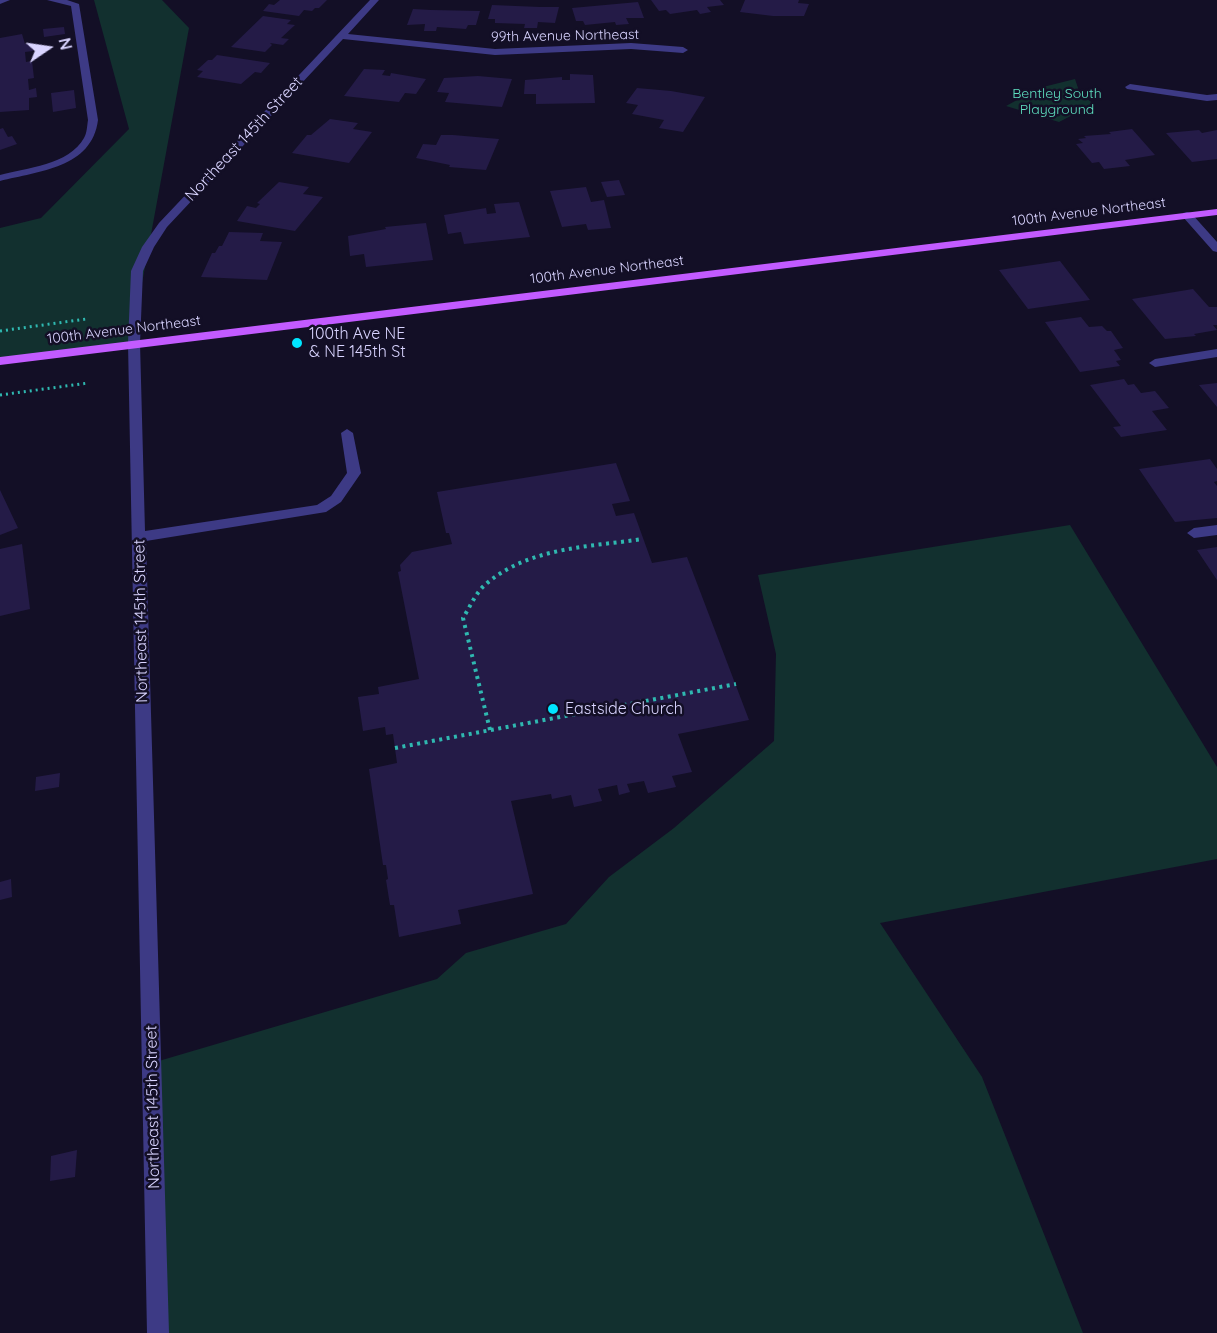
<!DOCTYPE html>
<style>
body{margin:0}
#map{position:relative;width:1217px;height:1333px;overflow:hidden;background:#130f26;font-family:Quicksand,sans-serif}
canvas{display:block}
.north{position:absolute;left:18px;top:18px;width:60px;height:60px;-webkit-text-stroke:4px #130f26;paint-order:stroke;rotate:77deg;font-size:16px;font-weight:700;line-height:24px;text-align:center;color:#d9d4ff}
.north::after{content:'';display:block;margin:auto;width:21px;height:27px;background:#d9d4ff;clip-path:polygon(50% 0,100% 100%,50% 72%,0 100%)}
</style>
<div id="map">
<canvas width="1217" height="1333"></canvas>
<div class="north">N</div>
</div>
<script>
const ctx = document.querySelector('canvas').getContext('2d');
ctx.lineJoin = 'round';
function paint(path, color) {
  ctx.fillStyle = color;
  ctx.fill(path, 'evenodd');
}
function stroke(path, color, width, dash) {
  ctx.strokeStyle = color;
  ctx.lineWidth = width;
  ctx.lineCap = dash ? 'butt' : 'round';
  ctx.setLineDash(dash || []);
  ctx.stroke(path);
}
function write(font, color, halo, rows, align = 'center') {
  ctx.font = font + ' Quicksand,sans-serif';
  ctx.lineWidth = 5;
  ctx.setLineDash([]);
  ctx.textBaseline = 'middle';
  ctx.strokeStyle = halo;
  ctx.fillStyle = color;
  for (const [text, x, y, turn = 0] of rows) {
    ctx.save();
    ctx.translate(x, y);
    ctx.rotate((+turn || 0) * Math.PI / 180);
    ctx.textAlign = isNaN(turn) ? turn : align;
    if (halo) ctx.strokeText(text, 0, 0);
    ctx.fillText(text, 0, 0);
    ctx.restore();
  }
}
paint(new Path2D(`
 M94,0H162L189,28L131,343L0,361V228L41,218L129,129Z
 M1075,79L1080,94L1094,104L1059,122L1006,106L1039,88Z
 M1070,525L1217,767V859L880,923L982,1077L1083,1333H158L152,1063L437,979L466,953L566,924L609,877L674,828L774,741L776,654L758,575Z`), '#12302f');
paint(new Path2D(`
 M280,0H327L319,8H315L312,11L304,10L299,16L263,11L269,4L274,5Z
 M651,0H720L724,5L707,7L711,12L700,14L697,10L670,14L666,10L659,11Z
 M745,0H799L798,3L809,4L804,16H773L740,12Z
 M638,2L644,18H626L629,24L616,25L615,22L585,25L583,21H576L572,8Z
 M492,5L540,7H559L555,23L538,22L537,28H524L525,24L495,23V19H488Z
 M413,9L431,10L480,11L476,25H468L466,29L437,27L436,31H424L425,24L407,25Z
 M263,16L291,20L287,24L295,25L281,38L289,39L283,45L270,43L272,45L265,52L231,47Z
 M64,27L65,34L44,37L43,29Z
 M22,34L25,44L32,43L33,51L25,52L26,62L32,61L34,78L28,79L29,90L36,88L37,97L29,98V110L0,112V38Z
 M217,55L270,63L261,73L255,72L241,84L197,77L203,71L197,70L208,60H212Z
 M364,69L385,70L382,75L390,76L391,73L426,79L416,94L405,93L399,102L344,96Z
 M570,74L593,75L595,103L536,104V94H524L525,80L562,77V80H570Z
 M478,76L512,79L502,107L445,102L449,93L437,92L444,78Z
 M637,88L671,91L705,97L683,132L659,128L664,120L632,114L638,105L626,103Z
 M74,90L76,108L53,112L51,93Z
 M330,119L358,123L353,129L372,132L349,163L292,153L307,135H311Z
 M3,128L8,137L12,136L17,144L0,150V129Z
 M1132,129L1155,155L1125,160L1130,166L1104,169L1099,162L1092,163L1076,144L1083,143L1078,139L1086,138L1084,136L1111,134L1109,132Z
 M1199,130L1202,133L1217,130V159L1192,162L1166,133Z
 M441,135H453L499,139L486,170L449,167L450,165L416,158L423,144L436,145Z
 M619,180L625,195L607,197L601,182Z
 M279,182L309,187L303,194L323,197L295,231L237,221L247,206L256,208L260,204L257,203Z
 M586,187L591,202L604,200L611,228L588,230L586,224L562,227L550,191Z
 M519,202L530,237L464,244L461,232L448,234L444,215L486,208L487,214L496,213L494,204Z
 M426,223L433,260L366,267L364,254L350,256L348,236L386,229L385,227Z
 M229,232L263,233L260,241L282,242L267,280L201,277L212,253H215L219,246H222Z
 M1060,261L1090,300L1028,309L999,270Z
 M1193,289L1209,307H1217V325H1213L1217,330L1194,334L1196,336L1165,339L1132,299Z
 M1081,317L1089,327L1102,326L1107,331H1111L1123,348L1114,350L1121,360L1116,361L1120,366L1080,372L1045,322Z
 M1124,379L1128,385L1134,384L1141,393L1155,391L1169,408L1152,411L1167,430L1121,437L1113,427L1121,426L1090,385Z
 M1217,383V407L1199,385Z
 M1210,459L1217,469V481L1214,482L1217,486V518L1175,522L1139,469Z
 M616,463L630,501L612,504L616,516L634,513L652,563L687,557L749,720L678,734L692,772L672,776L676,787L648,793L644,781L627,784L630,792L619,795L617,785L598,789L602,801L574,807L571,795L552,799L551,794L511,801L533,894L458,910L461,924L399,937L394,905H390L386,880L388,879L386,865H383L369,769L397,763L393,734L386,735L385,727L363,731L358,697L379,694L378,687L419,679L398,572L401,571L400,565L412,552L452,544L449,533H446L437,492Z
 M0,490L18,528L0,535Z
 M22,544L30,609L0,616V549Z
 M1217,547V580L1197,550Z
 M60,773L59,787L35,791L36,777Z
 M11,879L12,897L0,900V882Z
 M77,1150L75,1177L50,1181L51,1156Z`), '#241b47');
stroke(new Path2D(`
 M0,331L86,319
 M0,395L88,383`), '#2fb8b0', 3, [2, 4]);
stroke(new Path2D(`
 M490,730L463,618C470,607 476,592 486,584C529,547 589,547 643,539
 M395,748L736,684`), '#2fb8b0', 4, [3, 4.5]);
paint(new Path2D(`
 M0,0H10L0,4Z
 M47,0H67L79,4L98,120C92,168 39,171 0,181V175C26,168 69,165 84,138C87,133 87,126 88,120L71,6Z
 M370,0H379L348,34L495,49L631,43L683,47L688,50L683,53L631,49L495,55L343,39L167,227L154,247L143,271L140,343L145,531L317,505L331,496L347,473L341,433L347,429L353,433L361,473L341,502L326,512L146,541L169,1333H147L128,343L131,271L142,247L159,223Z
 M1130,84L1207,95L1217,94V100L1207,101L1127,89L1125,87Z
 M1187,212L1191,213L1217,242V252L1213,251L1183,217V213Z
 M1217,349V357L1155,367L1149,363L1155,359Z
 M1217,525V535L1194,538L1187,533L1194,528Z`), '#3d3a85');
paint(new Path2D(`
 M1217,209V215L0,365V357Z`), '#c25bff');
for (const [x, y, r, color] of [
 [297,343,6,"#00e5ff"],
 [553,709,6,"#00e5ff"]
]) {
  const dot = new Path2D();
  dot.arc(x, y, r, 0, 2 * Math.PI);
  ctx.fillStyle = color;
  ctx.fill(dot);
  stroke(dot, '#130f26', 2);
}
write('14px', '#d9d4ff', '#130f26', [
 ["99th Avenue Northeast",565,36,-1],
 ["100th Avenue Northeast",1089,212,-7],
 ["100th Avenue Northeast",607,270,-7],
 ["100th Avenue Northeast",124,330,-7]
]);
write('14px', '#5fe0c0', '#130f26', [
 ["Bentley South",1057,94],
 ["Playground",1057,110]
]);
write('16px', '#d9d4ff', '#130f26', [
 ["Northeast 145th Street",244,139,-47],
 ["Northeast 145th Street",141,621,-91],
 ["Northeast 145th Street",153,1107,-91]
]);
write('16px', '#d9d4ff', '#130f26', [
 ["100th Ave NE",309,334],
 ["& NE 145th St",309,352],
 ["Eastside Church",565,709]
], 'left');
</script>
